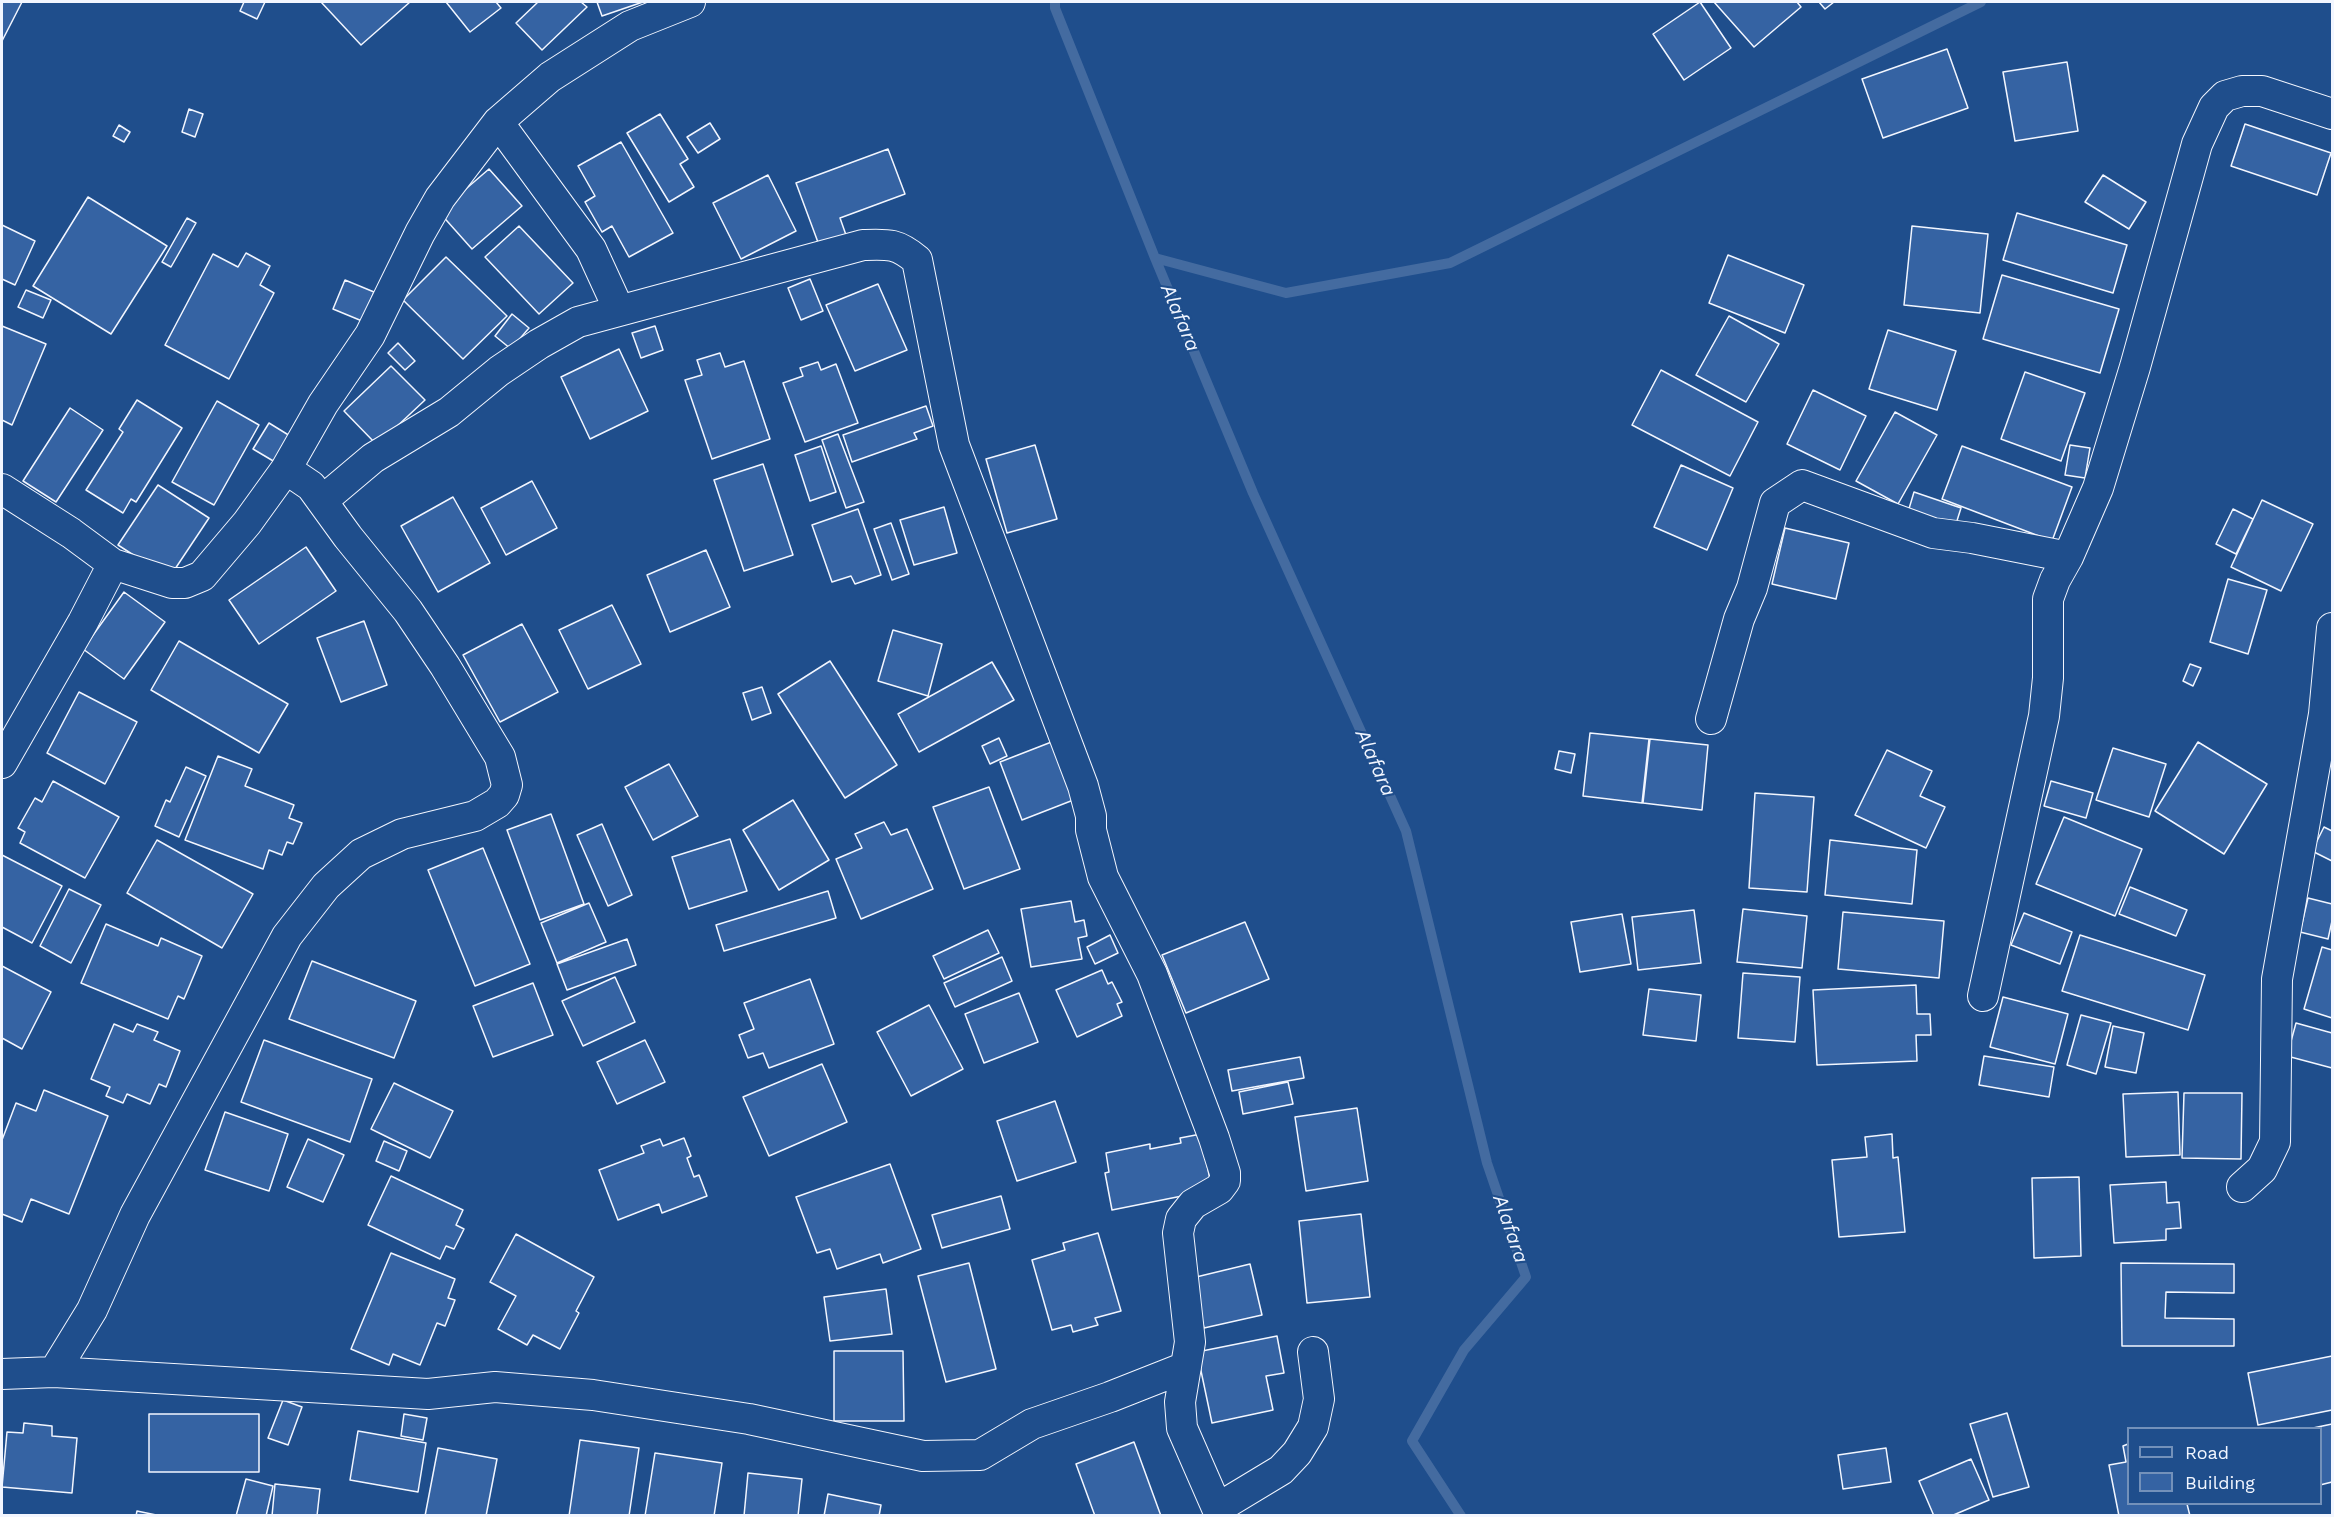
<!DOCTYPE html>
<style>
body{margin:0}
#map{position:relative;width:2334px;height:1517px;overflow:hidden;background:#1f4e8c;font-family:"Work Sans",sans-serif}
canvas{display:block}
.frame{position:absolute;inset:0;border:3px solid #f2f6ff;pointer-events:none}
.legend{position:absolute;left:2127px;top:1427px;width:195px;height:78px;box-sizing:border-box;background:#1f4e8c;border:2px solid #7391ba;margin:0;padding:8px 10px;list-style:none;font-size:18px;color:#f2f6ff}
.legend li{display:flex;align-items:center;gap:12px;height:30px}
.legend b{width:30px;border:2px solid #7391ba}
</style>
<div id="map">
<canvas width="2334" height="1517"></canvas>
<div class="frame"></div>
<ul class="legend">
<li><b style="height:8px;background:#1f4e8c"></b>Road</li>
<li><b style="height:16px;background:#3563a3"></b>Building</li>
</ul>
</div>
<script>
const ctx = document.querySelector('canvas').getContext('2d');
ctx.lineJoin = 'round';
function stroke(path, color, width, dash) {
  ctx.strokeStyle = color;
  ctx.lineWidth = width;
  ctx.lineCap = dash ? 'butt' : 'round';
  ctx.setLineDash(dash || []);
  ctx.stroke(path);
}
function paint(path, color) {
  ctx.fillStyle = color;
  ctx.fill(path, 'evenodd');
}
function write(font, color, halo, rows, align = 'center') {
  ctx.font = font + ' "Work Sans",sans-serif';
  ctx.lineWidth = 4.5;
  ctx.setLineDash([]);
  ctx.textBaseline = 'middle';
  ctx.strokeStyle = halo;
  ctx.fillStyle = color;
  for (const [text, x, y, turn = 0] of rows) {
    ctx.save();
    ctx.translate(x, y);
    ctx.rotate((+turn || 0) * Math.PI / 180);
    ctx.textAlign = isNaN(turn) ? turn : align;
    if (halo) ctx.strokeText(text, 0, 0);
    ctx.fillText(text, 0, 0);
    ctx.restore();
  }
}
stroke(new Path2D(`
 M1055,2V8L1155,258L1253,493L1406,831L1487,1163L1526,1277L1464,1350L1412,1441L1461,1516
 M1155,258L1286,293L1450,263L1981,2`), '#446ba0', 10);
const building = new Path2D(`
 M2,2H22L2,41Z
 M244,2H265L257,19L240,11Z
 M321,2H410L361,45Z
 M446,2H496L501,8L470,32Z
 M538,2H581L587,7L542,50L516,23Z
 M597,2H643L602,16Z
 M1700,2L1731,48L1684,80L1653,34Z
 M1714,2H1797L1801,7L1754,47Z
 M1819,2H1834L1825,9Z
 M1947,49L1968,108L1883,138L1862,79Z
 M2067,62L2078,131L2015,141L2003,72Z
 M189,109L203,114L195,137L182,132Z
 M660,114L688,159L680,164L694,187L669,202L627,133Z
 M710,123L720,139L698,153L687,137Z
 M2245,124L2331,153L2317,195L2231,166Z
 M119,125L130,132L124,142L113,136Z
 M621,142L673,233L629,257L612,226L602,232L585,202L595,196L578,166Z
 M888,149L905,194L840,218L846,235L819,245L796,183Z
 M489,169L522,206L472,249L439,212Z
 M768,175L796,231L741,259L713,203Z
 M2103,175L2146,202L2129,229L2085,202Z
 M88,197L167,246L111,334L33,286Z
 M2017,213L2127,245L2113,293L2003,260Z
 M187,218L196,223L171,267L162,262Z
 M2,225L35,241L15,285L2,279Z
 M519,226L573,283L539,314L485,257Z
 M1912,226L1988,234L1980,313L1904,305Z
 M246,253L270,266L260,285L274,293L229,379L165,345L213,254L238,267Z
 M1728,255L1804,285L1785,333L1709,303Z
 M446,257L507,316L463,359L403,300Z
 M2002,275L2119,309L2100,373L1983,339Z
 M810,279L823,311L801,320L788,288Z
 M345,280L374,292L362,321L333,309Z
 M878,284L907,350L855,371L826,305Z
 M26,290L51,300L43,318L18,307Z
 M512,314L529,328L511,349L495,336Z
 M1729,316L1779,344L1746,402L1696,375Z
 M2,326L46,344L12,425L2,420Z
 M655,326L663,350L641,358L632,333Z
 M1888,330L1956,351L1937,410L1869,389Z
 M398,343L415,361L405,370L388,353Z
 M619,349L648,411L590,439L561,377Z
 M720,353L725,367L744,361L770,439L712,459L685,380L702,375L697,360Z
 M818,362L821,370L836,364L858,423L805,442L783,383L803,376L800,368Z
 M391,366L425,400L377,445L344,411Z
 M1661,370L1758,422L1730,476L1632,425Z
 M2025,372L2085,393L2061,461L2001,439Z
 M1813,390L1866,416L1840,470L1787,444Z
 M137,400L182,428L136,502L131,499L123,513L86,490L123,432L119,429Z
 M217,401L259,425L214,505L172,482Z
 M926,406L933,426L914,433L917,439L852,462L843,435Z
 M70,408L103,430L56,502L23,481Z
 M1895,412L1937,435L1898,504L1856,481Z
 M269,423L295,439L280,465L253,449Z
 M838,434L864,502L846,508L822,440Z
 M1035,445L1057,519L1007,533L986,459Z
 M2070,445L2090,448L2085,478L2065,475Z
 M821,446L836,492L810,501L795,455Z
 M1962,446L2072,487L2052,541L1942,499Z
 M763,464L793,555L744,571L714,480Z
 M1681,465L1733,488L1707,550L1654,527Z
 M532,481L557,528L506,555L481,508Z
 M158,485L209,518L169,578L118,545Z
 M1914,492L1961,508L1955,527L1908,512Z
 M453,497L490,563L438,592L401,526Z
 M2262,500L2313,524L2281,591L2231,567Z
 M944,507L957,553L914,565L900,520Z
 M858,509L881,575L855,584L851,576L832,582L812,525Z
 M2233,509L2253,519L2236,554L2216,544Z
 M891,523L909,574L892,580L874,529Z
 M1785,528L1849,543L1836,599L1772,584Z
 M306,547L336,591L259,644L229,600Z
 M706,550L730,607L670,632L647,575Z
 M2228,579L2267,590L2248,654L2210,642Z
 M124,592L165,622L124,679L83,649Z
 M612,605L641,664L588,689L559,630Z
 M364,621L387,685L341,702L317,638Z
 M522,624L558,692L500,722L463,655Z
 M893,630L942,644L928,696L878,681Z
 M179,641L288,704L259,753L151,690Z
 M830,661L897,765L845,798L778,694Z
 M992,662L1014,700L919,752L898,714Z
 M2190,664L2201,668L2193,686L2183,681Z
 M762,687L771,713L752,720L743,693Z
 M79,692L137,722L105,784L47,753Z
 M1590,733L1649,739L1642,803L1583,796Z
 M999,738L1007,756L990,764L982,746Z
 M1650,739L1708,745L1702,810L1643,803Z
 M1054,741L1076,799L1022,820L1000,762Z
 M2198,742L2267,784L2224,854L2155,811Z
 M2113,748L2166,764L2149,817L2096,800Z
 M1887,750L1932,771L1920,796L1945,807L1926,848L1855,815Z
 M1559,751L1575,754L1571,773L1555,769Z
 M218,756L252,769L245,786L294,805L289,818L302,823L293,844L287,842L282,855L269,850L263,869L185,840Z
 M669,764L698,816L653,840L625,787Z
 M186,767L206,776L179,837L155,826L166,800L170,802Z
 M53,781L119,817L85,878L20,843L25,832L18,828L35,798L42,802Z
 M2051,781L2093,793L2086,818L2044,806Z
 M989,787L1020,869L964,889L933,807Z
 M1755,793L1814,797L1807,892L1749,888Z
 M793,800L829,860L779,890L743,830Z
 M551,814L584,904L540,920L507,830Z
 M2064,817L2142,849L2115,916L2036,884Z
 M884,822L891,835L907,829L933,889L861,919L836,859L862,848L855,834Z
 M602,824L632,895L608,906L577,835Z
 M2324,827L2332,831V861L2312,851Z
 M730,839L747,891L689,909L672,857Z
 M157,840L253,894L222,948L127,893Z
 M1830,840L1917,850L1912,904L1825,895Z
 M483,848L530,964L475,986L428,870Z
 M2,855L62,886L32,943L2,927Z
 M2130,887L2187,910L2176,936L2119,914Z
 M69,889L101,905L71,963L40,946Z
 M828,891L836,918L724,951L716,925Z
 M2308,898L2332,904V921L2328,939L2300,932Z
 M1071,901L1075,922L1084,920L1087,936L1078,938L1082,959L1031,967L1021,909Z
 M589,903L606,942L557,963L541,923Z
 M1743,909L1807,916L1802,968L1737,962Z
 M1694,910L1701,963L1638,970L1632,917Z
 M1843,912L1944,921L1939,978L1838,969Z
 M2024,913L2072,932L2060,964L2011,945Z
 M1622,914L1631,964L1580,972L1571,922Z
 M1245,922L1269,979L1186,1013L1162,955Z
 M106,924L158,946L161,938L202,956L184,999L178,996L168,1019L81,983Z
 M988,930L999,953L944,979L933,956Z
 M1110,935L1118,953L1095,964L1087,947Z
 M2080,935L2205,975L2188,1030L2062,991Z
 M627,939L636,965L567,990L557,964Z
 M2322,947L2332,950V1018L2304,1009Z
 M1002,957L1012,981L955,1007L944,983Z
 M312,961L416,1001L394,1058L289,1019Z
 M2,966L51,992L22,1049L2,1038Z
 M1102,970L1108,984L1112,982L1122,1002L1117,1004L1122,1016L1077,1037L1056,990Z
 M1743,973L1800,977L1795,1042L1738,1038Z
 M615,977L635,1022L583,1046L562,1001Z
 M810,979L834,1044L769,1068L763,1053L748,1058L739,1035L754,1029L744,1003Z
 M533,983L553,1035L493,1057L473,1006Z
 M1916,985L1917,1014H1930L1931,1035H1916L1917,1061L1817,1065L1813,990Z
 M1649,989L1701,995L1696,1041L1643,1035Z
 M1019,993L1038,1042L984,1063L965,1014Z
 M2003,997L2068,1014L2055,1064L1990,1047Z
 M929,1005L963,1069L911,1096L877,1032Z
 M2081,1015L2111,1023L2096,1074L2067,1065Z
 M2296,1023L2332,1033V1068L2287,1056Z
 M114,1024L133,1032L137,1024L158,1032L154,1040L180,1051L166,1087L159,1084L150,1104L127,1094L123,1103L106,1096L110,1087L91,1079Z
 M2113,1026L2144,1033L2136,1073L2105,1067Z
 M264,1040L372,1079L350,1142L241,1102Z
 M645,1040L665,1082L617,1104L597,1062Z
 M1984,1056L2054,1067L2049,1097L1979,1085Z
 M1300,1057L1304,1078L1232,1091L1228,1070Z
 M822,1064L847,1122L769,1156L743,1097Z
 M1288,1082L1293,1104L1243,1114L1239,1092Z
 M394,1083L453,1111L430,1158L371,1129Z
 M44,1090L108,1116L69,1214L31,1199L22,1222L2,1214V1140L16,1103L36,1111Z
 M2178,1092L2180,1155L2126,1157L2123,1094Z
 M2184,1093H2242L2241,1159L2182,1158Z
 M1055,1101L1076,1162L1017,1181L997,1121Z
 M1357,1108L1368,1181L1306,1191L1295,1117Z
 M225,1112L288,1134L269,1191L205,1170Z
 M1201,1134L1212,1190L1112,1210L1105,1173L1109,1172L1106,1153L1150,1144V1149L1181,1143L1180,1138Z
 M1892,1134L1893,1158L1898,1157L1905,1232L1839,1237L1832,1160L1867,1157L1865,1137Z
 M684,1138L691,1156L687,1158L694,1177L699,1175L707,1196L662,1213L659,1204L618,1220L599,1170L644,1153L641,1146L660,1139L663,1146Z
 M308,1139L344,1155L323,1202L287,1187Z
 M384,1141L407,1151L399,1171L376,1161Z
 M890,1164L921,1249L883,1263L880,1254L837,1269L830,1249L817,1253L796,1197Z
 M391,1176L463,1210L456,1225L464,1229L454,1249L446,1246L440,1259L368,1225Z
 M2079,1177L2081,1256L2034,1258L2032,1178Z
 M2166,1182L2167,1203L2179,1202L2181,1228L2166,1229V1240L2114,1243L2110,1185Z
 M1001,1196L1010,1229L942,1248L932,1215Z
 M1361,1214L1370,1297L1307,1303L1299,1221Z
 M1098,1233L1121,1311L1095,1318L1098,1325L1073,1332L1071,1325L1052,1330L1032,1260L1065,1250L1063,1243Z
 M516,1234L594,1277L576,1311L579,1313L560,1349L533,1335L527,1345L498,1329L516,1296L490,1282Z
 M391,1253L455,1279L448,1298L455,1300L445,1326L437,1323L420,1365L393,1354L389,1365L351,1349Z
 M969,1263L996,1369L946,1382L918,1276Z
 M2121,1263L2234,1264V1293L2166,1292L2165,1318L2234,1319V1346H2122Z
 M1250,1264L1262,1315L1204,1328L1192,1278Z
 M886,1289L892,1334L830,1341L824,1297Z
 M1277,1336L1284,1373L1266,1376L1273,1410L1212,1423L1197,1352Z
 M834,1351H903L904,1421H834Z
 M2332,1356V1410L2258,1425L2248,1373Z
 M283,1400L302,1407L288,1445L268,1438Z
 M2007,1413L2029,1487L1993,1497L1970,1424Z
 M149,1414H259V1472H149Z
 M404,1414L427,1418L423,1440L401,1436Z
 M24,1423L52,1426V1436L77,1438L72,1493L2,1487L7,1432L23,1433Z
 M2332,1424V1482L2320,1485V1428H2313Z
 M358,1431L426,1443L418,1492L350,1480Z
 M580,1440L639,1448L629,1516H569Z
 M1134,1442L1161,1516H1095L1076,1464Z
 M2128,1444V1504H2187L2190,1516H2119L2109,1465L2126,1462L2123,1446Z
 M438,1448L497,1459L486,1516H425Z
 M1886,1448L1891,1482L1843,1489L1838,1455Z
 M655,1453L722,1463L714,1516H645Z
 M1971,1459L1989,1500L1951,1516H1934L1919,1481Z
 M748,1473L802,1479L798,1516H744Z
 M246,1479L273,1486L266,1516H236Z
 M275,1484L320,1489L317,1516H272Z
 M828,1494L881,1505L879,1516H824Z
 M137,1511L161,1516H136Z`);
paint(building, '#3563a3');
stroke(building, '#f2f6ff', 1.5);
const street = new Path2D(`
 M498,122L591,249L619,310
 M2,489L71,533L113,564L83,622L2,763
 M322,501L373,458L449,412L499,371L539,344L578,322L863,245C888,244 897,243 917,260L954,445L1083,786L1091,816V830L1103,877L1152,974L1214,1138L1225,1173V1181L1219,1189L1193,1204L1181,1219L1178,1233L1190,1342L1180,1402L1182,1428L1220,1515
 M113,564L172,583H185L202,576L247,523L286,469
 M1711,719L1739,619L1752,588L1775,503L1802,485L1933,533L1972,538L2068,557
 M1983,996L2044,716L2048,678V599L2055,580L2068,557L2098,488L2135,367L2197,144L2214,107L2225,96L2242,91H2262L2332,114
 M2242,1187L2262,1169L2275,1142L2277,979L2324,714L2332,628
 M54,1372L92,1310L135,1215L287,936L326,886L361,854L402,834L475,816L497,803L504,795L507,785L500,757L445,666L408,611L348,537L311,486L286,469L323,404L370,335L420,233L440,198L498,122L550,77L630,26L690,2
 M2,1374L54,1372L428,1394L495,1387L593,1395L749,1419L923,1456L980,1455L1032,1424L1110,1397L1186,1367
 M1220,1516L1223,1505L1281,1470L1297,1453L1313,1427L1319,1399L1313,1352`);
stroke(street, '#f2f6ff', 32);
stroke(street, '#1f4e8c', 30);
write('italic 20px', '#f2f6ff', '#1f4e8c', [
 ["Alafara",1180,318,67],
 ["Alafara",1375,763,66],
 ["Alafara",1510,1229,71]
]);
</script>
